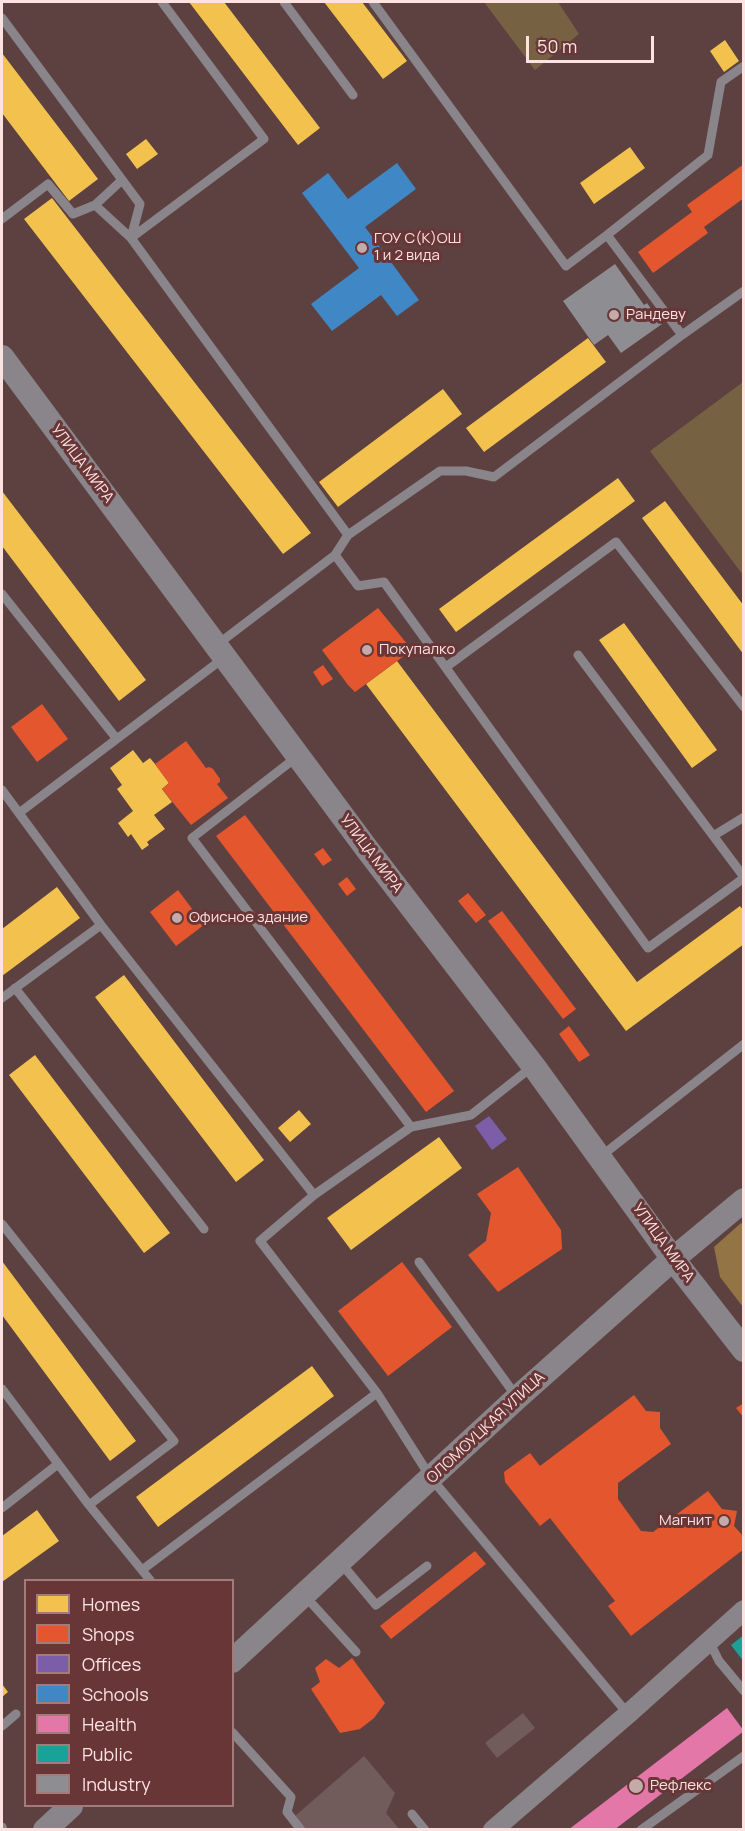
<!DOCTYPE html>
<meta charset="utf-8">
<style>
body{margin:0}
#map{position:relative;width:745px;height:1831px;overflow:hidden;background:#5d4141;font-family:Manrope,sans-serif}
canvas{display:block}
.frame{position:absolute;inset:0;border:3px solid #fce2e1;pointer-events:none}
.legend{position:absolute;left:24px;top:1579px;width:210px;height:228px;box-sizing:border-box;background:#683636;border:2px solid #a37b7a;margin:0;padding:8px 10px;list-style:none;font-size:18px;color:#fce2e1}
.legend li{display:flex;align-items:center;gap:12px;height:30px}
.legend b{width:30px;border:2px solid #a37b7a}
.scale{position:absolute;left:526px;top:36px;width:128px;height:27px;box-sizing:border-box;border:3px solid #fce2e1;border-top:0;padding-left:8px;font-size:18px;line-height:21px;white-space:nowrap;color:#fce2e1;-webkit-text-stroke:4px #683636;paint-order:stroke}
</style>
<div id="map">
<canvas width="745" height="1831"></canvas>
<div class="frame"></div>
<ul class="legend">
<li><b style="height:16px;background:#f2c14e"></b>Homes</li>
<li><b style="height:16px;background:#e4572e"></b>Shops</li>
<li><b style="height:16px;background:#7b5ea7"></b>Offices</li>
<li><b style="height:16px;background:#3f88c5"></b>Schools</li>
<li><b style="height:16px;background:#e377a8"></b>Health</li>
<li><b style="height:16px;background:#17a398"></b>Public</li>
<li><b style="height:16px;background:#8d8d92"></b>Industry</li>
</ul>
<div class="scale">50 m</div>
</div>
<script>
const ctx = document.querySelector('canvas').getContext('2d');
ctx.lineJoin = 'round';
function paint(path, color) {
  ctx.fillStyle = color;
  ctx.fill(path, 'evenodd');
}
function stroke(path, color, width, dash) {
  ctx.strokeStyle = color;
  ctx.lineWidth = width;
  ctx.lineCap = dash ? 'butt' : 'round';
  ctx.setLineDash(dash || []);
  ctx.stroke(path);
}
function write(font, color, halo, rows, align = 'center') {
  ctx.font = font + ' Manrope,sans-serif';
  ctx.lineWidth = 6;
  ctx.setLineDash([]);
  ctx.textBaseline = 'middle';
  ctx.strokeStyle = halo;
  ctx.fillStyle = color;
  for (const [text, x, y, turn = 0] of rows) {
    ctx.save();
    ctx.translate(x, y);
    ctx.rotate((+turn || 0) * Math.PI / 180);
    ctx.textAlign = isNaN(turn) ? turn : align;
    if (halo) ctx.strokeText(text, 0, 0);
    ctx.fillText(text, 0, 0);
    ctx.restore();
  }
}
paint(new Path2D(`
 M484,2H558L579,34L535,70Z
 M743,382V575L650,451Z`), '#766143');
paint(new Path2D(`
 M741,1223L744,1226L743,1307L720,1277L714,1247Z`), '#937444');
paint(new Path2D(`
 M189,2H224L320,128L298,145Z
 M324,2H362L407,61L383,79Z
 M725,40L739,61L724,72L710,51Z
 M2,53L98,179L69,201L2,113Z
 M146,139L158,154L137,169L126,154Z
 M630,147L645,168L594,204L580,183Z
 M52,198L311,533L283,554L24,219Z
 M588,338L606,362L484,452L466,428Z
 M443,389L462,414L338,507L319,482Z
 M618,478L635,501L456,632L439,609Z
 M2,491L146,680L119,701L2,546Z
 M665,501L744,606V655L642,518Z
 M624,623L717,750L692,768L599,640Z
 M397,661L637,982L740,906L744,911V944L626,1031L366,684Z
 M133,750L143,763L150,758L155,764L169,783L162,789L172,802L154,815L165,829L147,842L149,845L142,850L131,834L128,837L118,823L133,811L117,789L122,785L110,768Z
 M57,887L80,918L2,976V929Z
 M124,975L264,1160L236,1182L95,997Z
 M35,1055L170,1233L144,1253L9,1075Z
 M299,1110L311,1124L290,1142L278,1128Z
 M439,1137L462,1168L351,1250L327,1218Z
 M2,1261L136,1441L110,1461L2,1315Z
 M312,1366L334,1396L158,1527L136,1497Z
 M37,1510L59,1541L2,1582V1536Z
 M2,1684L8,1692L2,1697Z`), '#f2c14e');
paint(new Path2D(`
 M744,164V198L704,227L708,233L653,273L638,252L692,212L687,205Z
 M378,608L412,650L355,692L348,685L322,650Z
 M323,665L333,679L322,686L313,672Z
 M42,704L68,739L37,762L11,727Z
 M186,741L206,768L209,767L213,769L220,779V782L217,784L228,798L191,825L162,789L169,783L155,764Z
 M245,815L454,1091L426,1112L216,836Z
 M323,848L332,860L323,866L314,854Z
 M347,877L356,889L347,896L338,884Z
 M178,890L204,925L176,946L150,912Z
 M468,893L486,915L476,923L458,901Z
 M502,911L576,1009L563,1019L488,921Z
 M569,1026L590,1055L579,1062L559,1034Z
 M518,1167L561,1230L562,1249L498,1292L468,1255L486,1241L491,1213L477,1194Z
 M402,1262L452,1327L388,1376L338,1311Z
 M634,1395L646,1411L660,1412V1428L671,1444L618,1483V1499L641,1531L653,1532L708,1491L722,1509L737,1511L734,1526L744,1537V1549L631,1636L608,1606L615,1601L550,1518L540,1526L505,1482L504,1472L530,1453L540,1466Z
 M744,1403V1418L736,1408Z
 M475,1551L486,1564L391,1639L380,1626Z
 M352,1658L385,1703L374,1718L360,1729L340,1733L311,1689L320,1682L315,1668L326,1659L339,1668Z`), '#e4572e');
paint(new Path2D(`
 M489,1116L507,1139L492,1150L475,1126Z`), '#7b5ea7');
paint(new Path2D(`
 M397,163L416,189L365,227L419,300L397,316L381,295L332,331L311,304L359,268L302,193L328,173L348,199Z`), '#3f88c5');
paint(new Path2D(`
 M727,1708L744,1731L614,1830H568Z`), '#e377a8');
paint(new Path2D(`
 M744,1635V1662L731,1645Z`), '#17a398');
paint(new Path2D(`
 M615,264L644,305L647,303L662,324L621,353L608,335L594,345L563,301Z`), '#8d8d92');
paint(new Path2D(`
 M523,1713L535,1728L497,1758L485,1743Z
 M364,1756L395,1793L386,1813L400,1830H306L295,1816Z`), '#725b5b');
stroke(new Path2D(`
 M284,2L353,95
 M373,2L566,266L607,235L682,335
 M2,18L140,204L131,238L348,535
 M95,205L122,180
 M2,219L48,184L73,214L95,205L131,238L264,139L162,2
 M607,235L708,155L721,82L744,66
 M335,555L358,586L384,582L648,948L744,878
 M2,594L116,738
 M218,644L335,555L348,535L440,471H466L494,477L682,335L744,291
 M578,655L744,877
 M446,667L616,542L744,707
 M298,756L192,838L411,1127
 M2,790L101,925L314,1195
 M19,813L225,657
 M713,836L744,817
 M15,988L204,1229
 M2,998L101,925
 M533,1066L471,1115L411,1127L314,1195L260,1241L377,1393L431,1478L628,1714
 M600,1157L744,1044
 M2,1224L174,1441L89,1505L150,1580
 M419,1262L516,1396
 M2,1389L89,1505
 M2,1508L58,1464
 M340,1562L376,1605L427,1566
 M142,1570L377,1393
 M305,1596L356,1652
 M709,1641L719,1661L744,1691
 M2,1726L16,1714
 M232,1732L291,1797L287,1812L301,1830
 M412,1814L425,1830
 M2,1827L3,1830
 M641,1830L744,1756`), '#89858a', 9);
stroke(new Path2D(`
 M493,1830L628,1714L744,1610`), '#89858a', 20);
stroke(new Path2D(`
 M2,357L367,849L535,1068L673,1259L744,1350
 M232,1661L518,1397L673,1259L744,1200
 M45,1830L71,1806`), '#89858a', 24);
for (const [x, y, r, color] of [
 [362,248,6,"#c4aaa9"],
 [614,315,6,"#c4aaa9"],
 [367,650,6,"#c4aaa9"],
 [177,918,6,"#c4aaa9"],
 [724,1521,6,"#c4aaa9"],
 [636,1786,8,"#c4aaa9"]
]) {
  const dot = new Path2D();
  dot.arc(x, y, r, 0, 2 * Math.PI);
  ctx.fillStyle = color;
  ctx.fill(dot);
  stroke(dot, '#683636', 2);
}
write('15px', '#fce2e1', '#683636', [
 ["ГОУ С(К)ОШ",374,239],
 ["1 и 2 вида",374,256],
 ["Рандеву",626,315],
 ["Покупалко",379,650],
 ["Офисное здание",189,918],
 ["Магнит",712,1521,"right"],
 ["Рефлекс",650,1786]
], 'left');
write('15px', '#fce2e1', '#683636', [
 ["УЛИЦА МИРА",82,464,53],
 ["УЛИЦА МИРА",371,854,53],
 ["УЛИЦА МИРА",663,1243,54],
 ["ОЛОМОУЦКАЯ УЛИЦА",486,1428,-43]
]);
</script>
